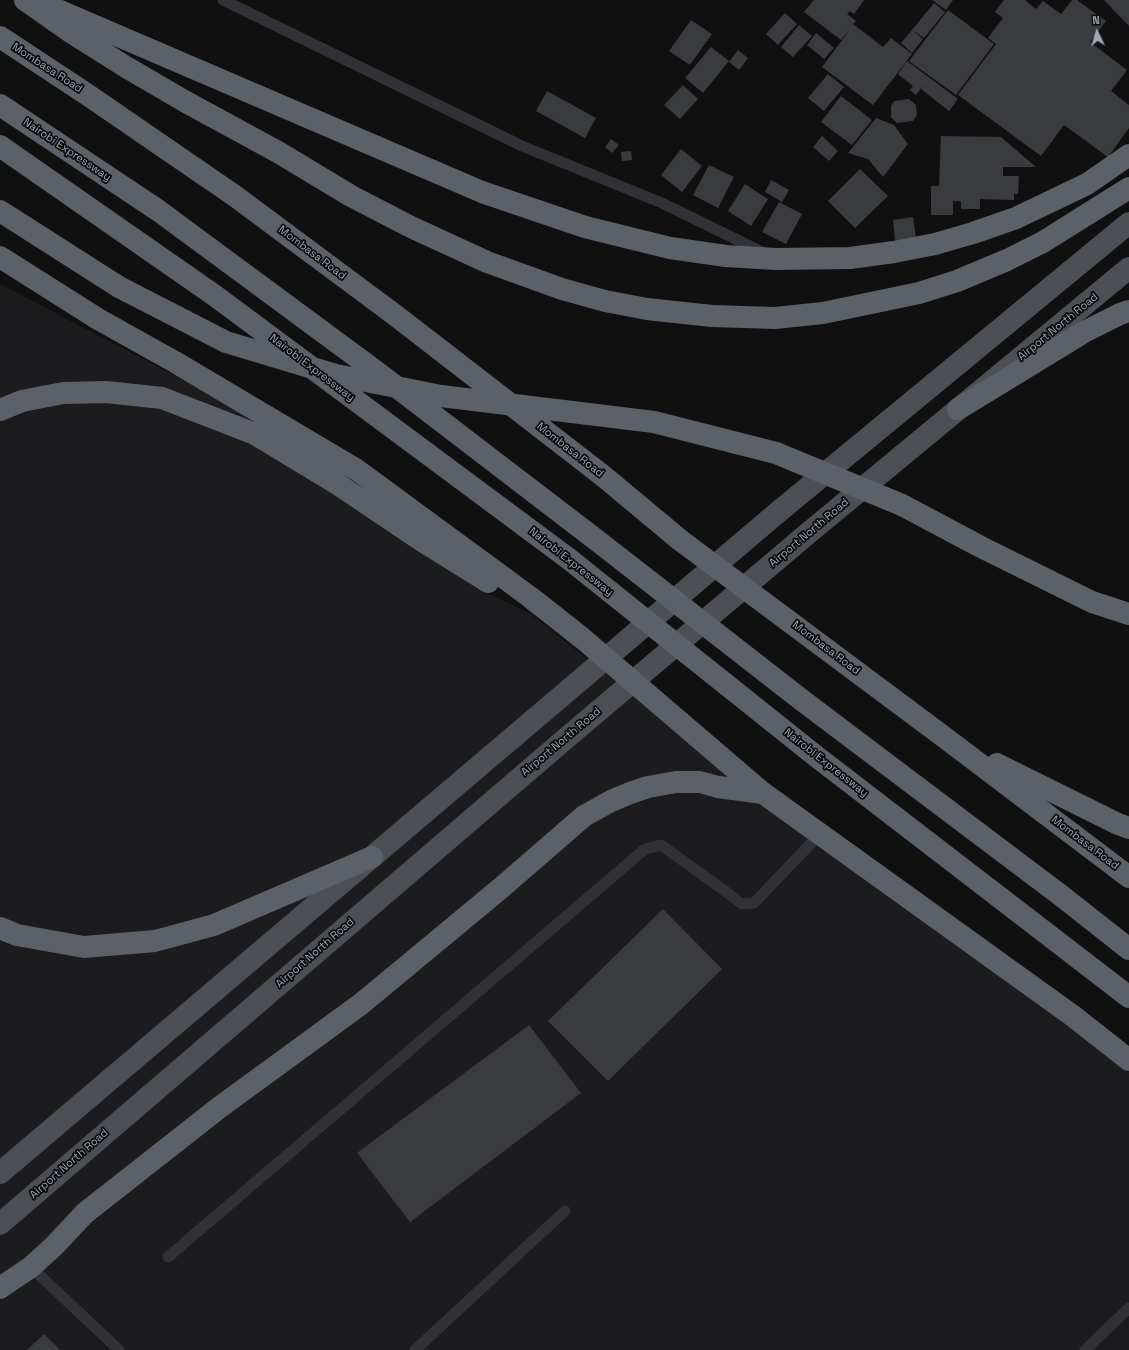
<!DOCTYPE html>
<style>
body{margin:0}
#map{position:relative;width:1129px;height:1350px;overflow:hidden;background:#101011;font-family:"Space Grotesk",sans-serif}
canvas{display:block}
.north{position:absolute;left:1077px;top:12px;width:40px;height:40px;-webkit-text-stroke:3px #0b0b0c;paint-order:stroke;rotate:356deg;font-size:11px;font-weight:700;line-height:16px;text-align:center;color:#a0a6b3}
.north::after{content:'';display:block;margin:auto;width:14px;height:18px;background:#a0a6b3;clip-path:polygon(50% 0,100% 100%,50% 72%,0 100%)}
</style>
<div id="map">
<canvas width="1129" height="1350"></canvas>
<div class="north">N</div>
</div>
<script>
const ctx = document.querySelector('canvas').getContext('2d');
ctx.lineJoin = 'round';
function paint(path, color) {
  ctx.fillStyle = color;
  ctx.fill(path, 'evenodd');
}
function stroke(path, color, width, dash) {
  ctx.strokeStyle = color;
  ctx.lineWidth = width;
  ctx.lineCap = dash ? 'butt' : 'round';
  ctx.setLineDash(dash || []);
  ctx.stroke(path);
}
function write(font, color, halo, rows, align = 'center') {
  ctx.font = font + ' "Space Grotesk",sans-serif';
  ctx.lineWidth = 3.5;
  ctx.setLineDash([]);
  ctx.textBaseline = 'middle';
  ctx.strokeStyle = halo;
  ctx.fillStyle = color;
  for (const [text, x, y, turn = 0] of rows) {
    ctx.save();
    ctx.translate(x, y);
    ctx.rotate((+turn || 0) * Math.PI / 180);
    ctx.textAlign = isNaN(turn) ? turn : align;
    if (halo) ctx.strokeText(text, 0, 0);
    ctx.fillText(text, 0, 0);
    ctx.restore();
  }
}
paint(new Path2D(`
 M0,284L229,404L474,587L531,614L763,799L1072,1026L1129,1072V1350H0Z`), '#1c1c1e');
paint(new Path2D(`
 M814,0H864L854,14L850,11L847,14L856,21L853,24L883,47L891,38L912,54L873,105L822,67L851,28L841,40L804,12Z
 M932,0H953L946,10Z
 M1004,0H1025L1036,9L1043,1L1061,14L1072,0H1077L1106,21L1090,42L1127,70L1111,91L1129,105V128L1108,157L1064,125L1041,156L958,95L996,44L988,38L1003,18L995,12Z
 M1104,0H1129V26Z
 M934,3L945,12L924,38L912,30Z
 M948,10L994,44L956,95L909,61Z
 M785,13L797,24L778,45L766,34Z
 M691,20L712,34L690,65L669,51Z
 M799,25L812,36L793,57L781,47Z
 M912,30L923,39L912,53L901,43Z
 M816,33L834,48L824,59L807,45Z
 M711,47L729,61L703,93L685,78Z
 M738,50L748,58L739,70L729,62Z
 M907,61L958,99L949,111L921,89L925,83L916,95L910,90L913,86L898,74Z
 M828,74L844,87L824,111L808,98Z
 M683,85L698,99L680,119L664,105Z
 M547,91L596,118L585,138L536,111Z
 M841,96L872,120L852,145L821,122Z
 M909,99L916,105L917,115L913,121L897,123L891,117V106L894,101Z
 M876,118L894,125L908,144L883,177L868,159L848,153Z
 M822,136L838,151L829,161L813,147Z
 M941,136L1001,137L1036,167H1003V176H1019L1018,194H1014V200L980,199V209H961V201H953V215H931V186H939Z
 M611,139L619,145L612,153L605,147Z
 M681,149L702,166L682,192L661,175Z
 M631,151L632,160L622,161L621,152Z
 M709,165L734,177L718,208L693,195Z
 M860,169L888,196L855,228L828,201Z
 M771,180L789,190L782,202L765,192Z
 M745,184L768,199L751,226L728,211Z
 M779,202L802,214L786,244L762,232Z
 M913,217L916,238L895,241L893,220Z
 M663,909L722,969L608,1081L548,1021Z
 M529,1025L581,1093L410,1222L357,1153Z
 M44,1334L60,1350H27Z`), '#3a3b3f');
stroke(new Path2D(`
 M223,0L522,146L662,203L764,253
 M168,1257L645,849L661,845L725,891L742,904L754,903L820,834
 M31,1267L119,1350
 M415,1350L565,1211
 M1085,1350L1129,1308`), '#313237', 11);
stroke(new Path2D(`
 M0,1173L777,513L1129,223
 M0,1224L564,740L806,535L1129,268`), '#4c4f56', 22);
stroke(new Path2D(`
 M25,0L72,33L126,67L186,102L278,152L351,196L411,227L487,262L562,289L605,301L647,309L712,316L775,318L823,313L919,293L957,281L1007,260L1043,242L1129,188
 M53,8L482,192L585,227L670,248L726,256L776,259L850,258L894,252L935,244L973,233L1016,218L1087,184L1129,155
 M0,37L85,93L235,196L395,315L602,475L680,540L944,737L1129,877
 M0,105L159,211L377,372L599,542L803,701L1059,894L1129,949
 M0,146L214,295L569,559L817,757L1129,997
 M0,211L119,287L226,342L336,375L441,396L654,422L776,453L902,505L981,547L1092,602L1129,614
 M0,257L98,319L175,362L357,470L530,597L582,638L763,793L1073,1016L1129,1060
 M958,409L1084,332L1120,314L1129,311
 M0,410L22,401L63,393L106,392L162,398L255,434L336,483L419,539L488,582
 M997,764L1118,824L1129,828
 M0,928L17,935L84,947L155,941L214,925L372,857
 M0,1288L31,1267L54,1246L85,1213L220,1107L361,1004L501,888L584,816L611,801L630,793L648,787L676,782H700L718,787L763,793`), '#5c6068', 22);
write('11px', '#a0a6b3', '#0b0b0c', [
 ["Mombasa Road",47,68,33],
 ["Nairobi Expressway",67,150,34],
 ["Mombasa Road",312,253,37],
 ["Airport North Road",1058,327,-39],
 ["Nairobi Expressway",312,368,37],
 ["Mombasa Road",570,450,38],
 ["Airport North Road",809,533,-40],
 ["Nairobi Expressway",571,562,38],
 ["Mombasa Road",826,648,37],
 ["Airport North Road",561,742,-40],
 ["Nairobi Expressway",826,763,38],
 ["Mombasa Road",1085,843,37],
 ["Airport North Road",315,953,-41],
 ["Airport North Road",69,1164,-41]
]);
</script>
